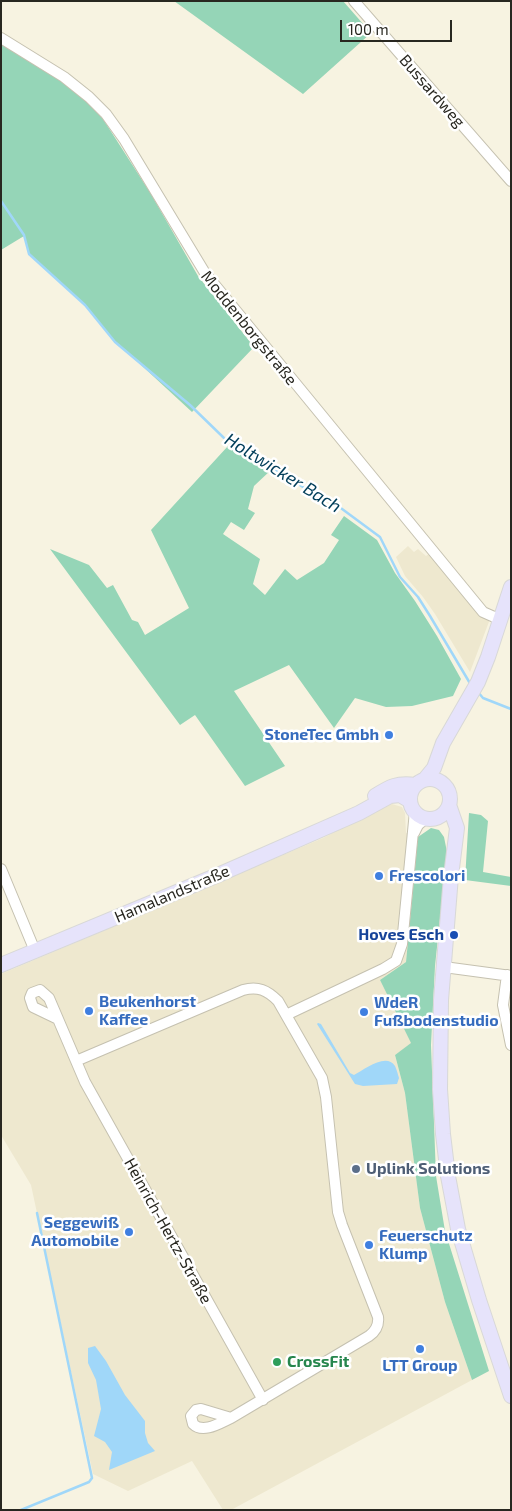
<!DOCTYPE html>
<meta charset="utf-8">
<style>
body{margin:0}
#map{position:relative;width:512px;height:1511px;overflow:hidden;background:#f7f3e1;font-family:"Exo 2",sans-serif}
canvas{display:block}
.frame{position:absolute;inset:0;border:2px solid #282720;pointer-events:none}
.scale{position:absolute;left:340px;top:20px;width:112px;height:22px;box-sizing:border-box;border:2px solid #282720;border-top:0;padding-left:6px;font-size:15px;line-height:18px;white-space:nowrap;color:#282720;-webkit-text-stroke:4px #fff;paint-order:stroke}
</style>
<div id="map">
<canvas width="512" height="1511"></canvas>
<div class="frame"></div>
<div class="scale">100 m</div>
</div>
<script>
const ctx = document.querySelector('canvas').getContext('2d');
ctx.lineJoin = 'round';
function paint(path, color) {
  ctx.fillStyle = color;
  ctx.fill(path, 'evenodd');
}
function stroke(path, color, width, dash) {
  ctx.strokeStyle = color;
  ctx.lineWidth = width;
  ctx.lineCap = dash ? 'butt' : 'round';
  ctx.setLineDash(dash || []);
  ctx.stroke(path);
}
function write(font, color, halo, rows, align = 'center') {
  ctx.font = font + ' "Exo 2",sans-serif';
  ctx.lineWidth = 5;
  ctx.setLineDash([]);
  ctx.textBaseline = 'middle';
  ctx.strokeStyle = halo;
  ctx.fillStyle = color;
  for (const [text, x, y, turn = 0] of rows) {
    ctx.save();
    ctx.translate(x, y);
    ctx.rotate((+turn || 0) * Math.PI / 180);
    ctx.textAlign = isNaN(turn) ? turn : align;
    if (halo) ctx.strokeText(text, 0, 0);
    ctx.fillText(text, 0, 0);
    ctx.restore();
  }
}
paint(new Path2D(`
 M408,546L414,552L418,549L426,556L430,553L490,619L470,672L435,614L423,597L405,576L396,557Z
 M392,804L402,807L405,813L406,833L418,837L406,962L380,980L412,1044L395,1055L405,1093L420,1208L445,1302L472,1380L231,1510H223L192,1461L128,1491L93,1474L31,1185L1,1135V974L323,838L385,806Z`), '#eee8cf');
paint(new Path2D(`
 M174,1H343L371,33L303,94Z
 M1,44L60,80L83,98L103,119L151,194L198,276L254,347L192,412L114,340L85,305L29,254L24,236L1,250Z
 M228,446L257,461L271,470L254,486L248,509L255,513L244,530L231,522L223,534L260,559L253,584L265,595L285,569L297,580L324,563L339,540L331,535L344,516L377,540L395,573L415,601L437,636L461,679L453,696L412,706L386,707L355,698L334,728L289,665L234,691L285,766L245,786L195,715L180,725L50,549L89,565L107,588L113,585L132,620L138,622L145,635L189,608L151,530Z
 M469,813L481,815L488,821L483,872L511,877V886L465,880Z
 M431,828L439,830L444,837L447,852L435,966L431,1045L436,1176L445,1231L489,1371L472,1380L445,1302L420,1208L405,1093L395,1055L411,1043L380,980L406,962L418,837Z`), '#95d5b7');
paint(new Path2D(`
 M318,1023L321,1024L350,1073L354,1075C364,1070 386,1052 395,1066C397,1070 398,1075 399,1078L397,1084L363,1086L355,1084L317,1024Z
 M95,1346L106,1361L125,1395L145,1421V1433L148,1443L155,1451L109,1470L112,1452L105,1442L94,1436L101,1409L96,1380L88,1363V1348Z`), '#a0d7f9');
stroke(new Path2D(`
 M1,201L24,235L29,254L85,305L115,342L190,405L224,438L319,497L334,503L380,537L400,577L418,597L430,616L471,685
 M478,692L483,698L511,709
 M21,1510L89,1482L92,1478L37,1213`), '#a0d7f9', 2.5);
const minor = new Path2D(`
 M354,1L511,181
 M1,38L64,77L89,97L106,114L124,139L205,273L483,612L501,620
 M414,833L418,825L426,818
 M1,869L35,951
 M444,967L511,976
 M507,975L503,1005L511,1045
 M286,1015L383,969L396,961L402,944L415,811
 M58,1019L33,1007L30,998L32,993L40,990L49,998L85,1082L263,1400
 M76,1061L243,990C258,986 267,990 278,1001L322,1078L326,1097L338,1212L342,1225L378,1317C379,1325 376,1331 369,1336L231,1418L201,1409L196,1410L191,1416L193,1424C203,1434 220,1423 231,1418`);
const major = new Path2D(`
 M425,779L434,768L443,743L478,682L488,657L511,587
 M410 799a20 20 0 1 1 40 0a20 20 0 1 1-40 0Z
 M375,796C389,787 398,782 415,785
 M449,805L457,828L451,876L441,1000L440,1089L443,1134L448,1176L458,1229L479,1300L511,1396
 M1,965L218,875L359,813L390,796L400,795L410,801`);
stroke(minor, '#c5c1b0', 12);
stroke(major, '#d8d8d7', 16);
stroke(minor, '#fff', 10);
stroke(major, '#e6e3fb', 14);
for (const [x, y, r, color] of [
 [389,735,5,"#3f7fe0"],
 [379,876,5,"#3f7fe0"],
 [454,935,5,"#1a4fb4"],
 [89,1011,5,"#3f7fe0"],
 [364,1012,5,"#3f7fe0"],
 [356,1169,5,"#5c6f8a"],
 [129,1232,5,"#3f7fe0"],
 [369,1245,5,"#3f7fe0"],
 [420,1349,5,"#3f7fe0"],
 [277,1362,5,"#2e9e5b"]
]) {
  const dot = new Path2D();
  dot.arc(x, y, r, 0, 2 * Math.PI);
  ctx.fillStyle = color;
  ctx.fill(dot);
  stroke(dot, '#fff', 2);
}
write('16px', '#282720', '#fff', [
 ["Bussardweg",432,91,49],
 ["Moddenborgstraße",249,328,51],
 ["Hamalandstraße",172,894,-23],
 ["Heinrich-Hertz-Straße",168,1231,61]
]);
write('bold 16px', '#366cbe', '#fff', [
 ["StoneTec Gmbh",379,735,"right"],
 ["Frescolori",389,876],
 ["Beukenhorst",99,1002],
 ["Kaffee",99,1020],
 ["WdeR",374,1003],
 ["Fußbodenstudio",374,1021],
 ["Seggewiß",119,1223,"right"],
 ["Automobile",119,1241,"right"],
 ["Feuerschutz",379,1236],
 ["Klump",379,1254],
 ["LTT Group",420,1366,"center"]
], 'left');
write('bold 16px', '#164399', '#fff', [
 ["Hoves Esch",444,935]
], 'right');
write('bold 16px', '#4e5e75', '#fff', [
 ["Uplink Solutions",366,1169]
], 'left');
write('bold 16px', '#27864d', '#fff', [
 ["CrossFit",287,1362]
], 'left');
write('italic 18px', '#003d59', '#fff', [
 ["Holtwicker Bach",283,473,32]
]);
</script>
